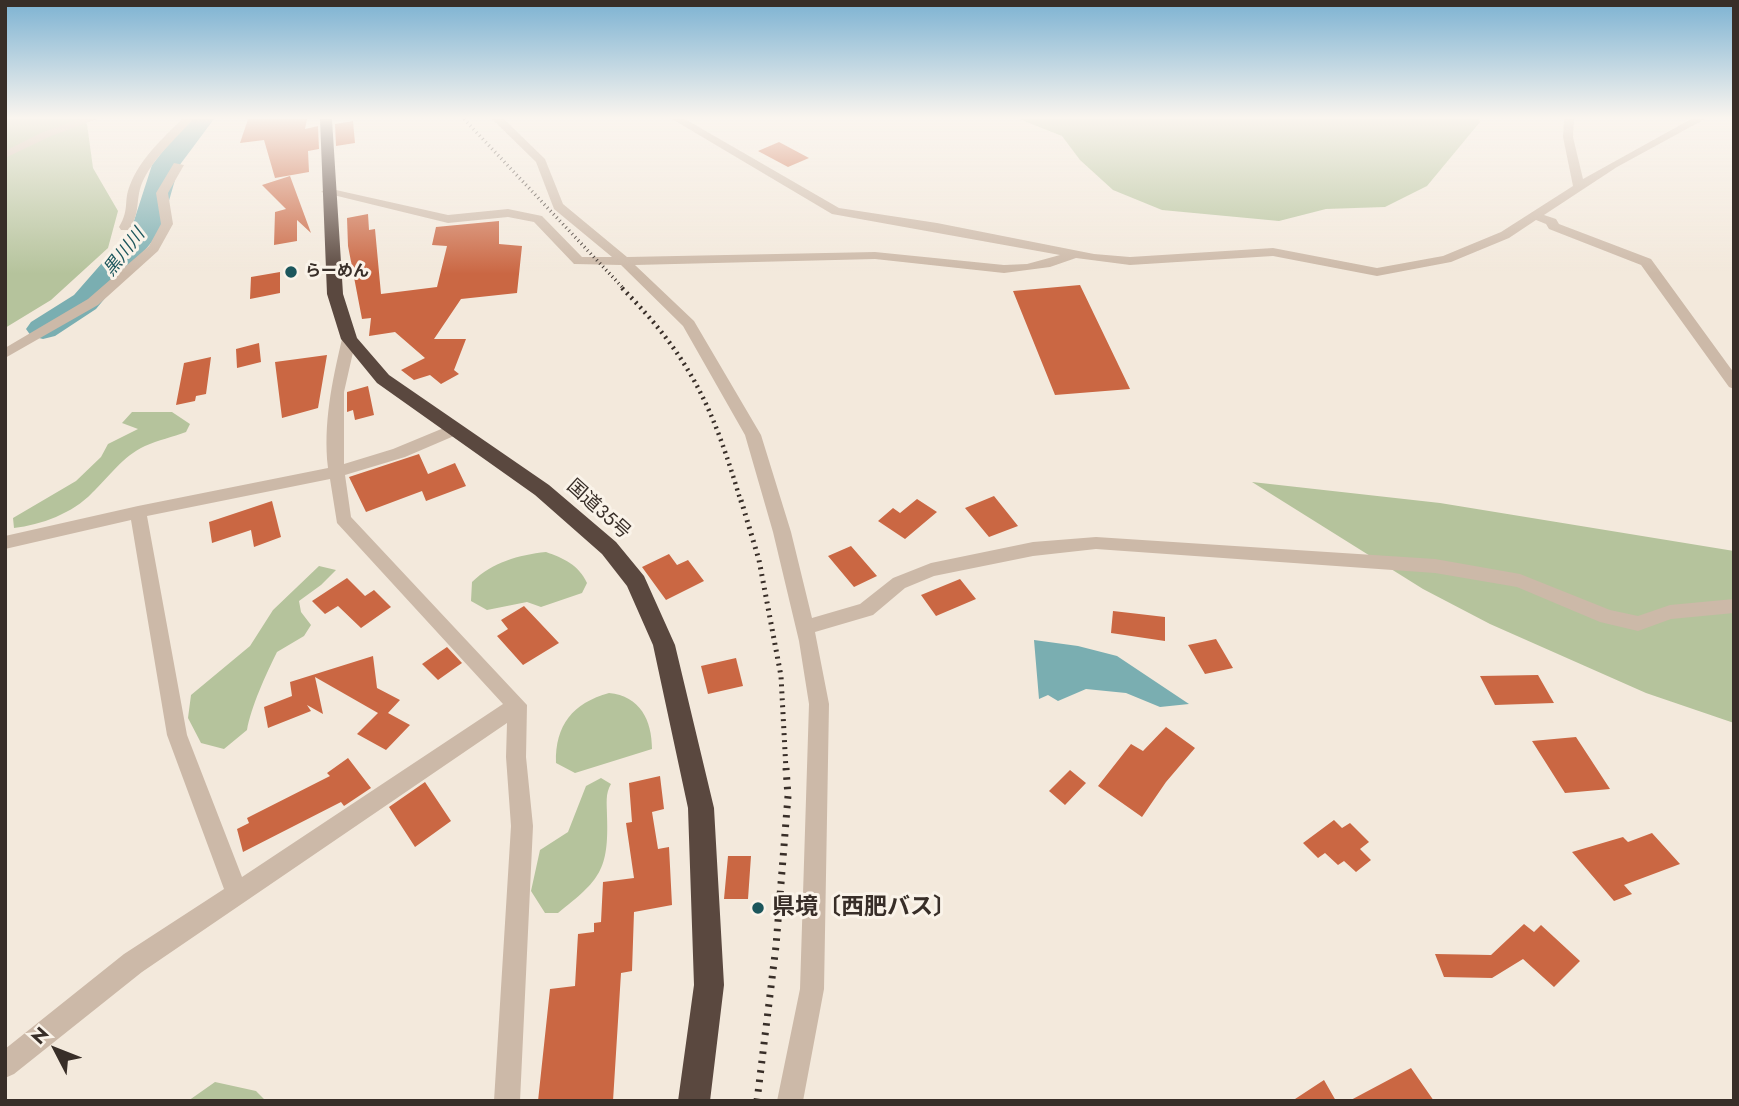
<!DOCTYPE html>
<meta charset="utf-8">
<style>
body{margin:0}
#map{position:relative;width:1739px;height:1106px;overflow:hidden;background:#f3e9dc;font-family:Jost,sans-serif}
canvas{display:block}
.frame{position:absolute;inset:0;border:7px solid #382e28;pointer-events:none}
.north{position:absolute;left:21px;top:1015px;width:70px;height:70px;-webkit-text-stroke:5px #faf3e9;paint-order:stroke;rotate:312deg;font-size:19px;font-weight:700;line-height:28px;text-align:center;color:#382e28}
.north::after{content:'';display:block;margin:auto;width:24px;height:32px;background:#382e28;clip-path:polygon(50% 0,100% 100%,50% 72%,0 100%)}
</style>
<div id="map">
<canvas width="1739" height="1106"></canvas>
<div class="frame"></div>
<div class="north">N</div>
</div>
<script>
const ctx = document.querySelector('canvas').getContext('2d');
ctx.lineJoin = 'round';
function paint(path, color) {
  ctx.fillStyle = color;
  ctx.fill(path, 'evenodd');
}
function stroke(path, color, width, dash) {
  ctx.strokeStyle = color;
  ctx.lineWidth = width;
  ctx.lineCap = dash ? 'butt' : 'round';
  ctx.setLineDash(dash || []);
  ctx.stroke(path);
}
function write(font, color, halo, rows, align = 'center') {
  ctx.font = font + ' Jost,"Noto Sans JP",sans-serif';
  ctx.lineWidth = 6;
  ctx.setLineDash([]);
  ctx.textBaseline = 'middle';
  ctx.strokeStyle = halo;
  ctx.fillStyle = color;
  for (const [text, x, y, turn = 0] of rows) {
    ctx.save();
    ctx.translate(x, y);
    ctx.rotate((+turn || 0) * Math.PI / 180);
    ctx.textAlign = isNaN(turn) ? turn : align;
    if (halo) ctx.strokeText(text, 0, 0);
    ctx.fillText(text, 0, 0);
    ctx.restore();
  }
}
paint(new Path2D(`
 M5,119H82L87,124L93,168L118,211L108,248L51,300L5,328Z
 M1019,119H1479L1480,122L1427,186L1385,207L1326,209L1279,221L1162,210L1113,190L1080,160L1062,136Z
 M132,412H172L190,424L186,432C173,437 158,440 145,446C123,456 109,477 92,493C73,513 41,525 14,528L13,518L76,481L101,457L108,444L138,429L122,423Z
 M1252,482L1440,503L1734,551V723L1646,693L1490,624L1423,589Z
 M546,552C563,558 579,565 587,583L582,593L541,607L527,602L487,610L471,601L472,582C493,562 518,555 546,552Z
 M319,566L336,570L321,585L299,601L301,612L311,625L304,636L277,652C266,674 251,707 247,730L224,749L201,743L188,718L191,695L250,646L273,610Z
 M609,693C640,696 652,720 652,749L575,773L556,763C555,725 573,703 609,693Z
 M601,778L611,784C605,794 607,803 607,816C609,870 600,880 558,913H545L531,891L540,850L568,832L586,786Z
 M215,1082L256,1091L266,1101H188Z`), '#b5c39c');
paint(new Path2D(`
 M1034,640L1078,646L1117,656L1189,704L1160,707L1126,693L1086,689L1058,701L1048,695L1039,699Z`), '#7aaeb1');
paint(new Path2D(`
 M188,119H214L179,166L160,232L96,309L55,336L43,339L31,336L26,329L31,322L74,295L131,230L152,165Z`), '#7aaeb1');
paint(new Path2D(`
 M248,119H307L305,129L318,126L319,149L308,151L309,172L275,178L264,140L240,143Z
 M353,121L355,143L336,146L335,124Z
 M779,142L809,158L788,167L758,151Z
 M290,176L311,233L297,220V241L274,245L275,212L286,209L262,185Z
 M368,214L369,230L375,229L381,294L437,287L447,246L432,245L436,227L499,221V244L522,246L517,293L461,299L434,339H466L454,370L459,374L441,384L430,375L414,380L401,370L425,358L395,332L369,336L371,318L362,319L348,246L347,218Z
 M280,272V293L250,299L251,277Z
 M1080,285L1130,389L1055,395L1013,291Z
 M259,343L261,362L237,368L236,349Z
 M327,355L318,408L282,418L275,362Z
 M211,357L206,394L196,396L195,401L176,405L184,363Z
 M368,386L374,415L355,420L353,410L347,412V392Z
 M419,454L428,474L455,463L466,486L426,501L422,491L366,512L349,477Z
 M994,496L1018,526L989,537L965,508Z
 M917,499L937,512L905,539L878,521L893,508L900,513Z
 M272,501L281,537L254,547L251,530L212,543L209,522Z
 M851,546L877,576L854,587L828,556Z
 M669,554L677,565L688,560L704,581L666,600L642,567Z
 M347,578L365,596L374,590L391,607L361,628L338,606L325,614L312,601Z
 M960,579L976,599L936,616L921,595Z
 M524,606L559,643L523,665L497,636L508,629L501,620Z
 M1113,611L1165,617V641L1111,633Z
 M1216,639L1233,668L1205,674L1188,645Z
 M447,647L462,663L438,680L422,664Z
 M373,656L377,688L400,700L388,713L410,725L386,750L357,734L378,713L315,677L323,714L307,705L311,711L268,728L264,707L292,696L290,682Z
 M736,658L743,686L708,694L701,666Z
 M1538,675L1554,703L1495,705L1480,676Z
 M1166,727L1195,748L1166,782L1142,817L1098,786L1131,744L1143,751Z
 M1576,737L1610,789L1565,793L1532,741Z
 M348,758L371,788L344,806L341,802L243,852L237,829L249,823L247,818L330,776L327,773Z
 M1070,770L1086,783L1065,805L1049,791Z
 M660,776L664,809L652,812L658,849L669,847L672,905L634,912L632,971L621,973L613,1101H538L550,989L575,986L578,934L594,932V923L601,922L603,882L634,878L626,823L632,822L629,783Z
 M425,782L451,821L415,847L389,807Z
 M1334,820L1342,828L1350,823L1369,842L1360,849L1371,860L1356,872L1344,861L1338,865L1325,853L1318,858L1303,843Z
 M1652,833L1680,864L1624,885L1632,894L1614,901L1572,852L1623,837L1628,842Z
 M728,856H751L748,899H724Z
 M1524,924L1534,932L1541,925L1580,961L1554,987L1523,959L1492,978L1444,977L1435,954L1491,955Z
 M1411,1068L1434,1101H1349Z
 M1324,1080L1336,1101H1292Z`), '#ca6743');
paint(new Path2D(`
 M80,119H97L51,136L5,158V151L43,132Z
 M182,119H193C175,140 153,158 142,183C135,201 141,212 129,230H121L119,227C130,208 123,202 130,185C140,159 162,139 182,119Z
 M492,119H504L545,159L563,204L627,257L875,252L1004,265L1027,264L1060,255L832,214L672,119H685L839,208L937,223L1094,254L1130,257L1273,248L1377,268L1443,256L1501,232L1573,186L1563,137L1564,119H1574L1573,137L1583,179L1691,119H1705L1617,167L1544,215L1556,219L1559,224L1651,259L1734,373V389L1729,387L1641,265L1549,229L1546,224L1536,220L1509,238L1451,262L1377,276L1273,256L1130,265L1076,258L1050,267L1004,273L875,259L635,265L694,321L761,435L791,532L812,618L860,604L893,578L931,563L1033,542L1096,537L1435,559L1520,574L1610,610L1638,616L1670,605L1734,599V613L1671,619L1638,631L1600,622L1517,587L1435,573L1096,549L1033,556L934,576L905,588L873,615L815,632L829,704L824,989L803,1101H777L800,989L809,704L799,641L773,532L745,435L683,326L621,265L574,264L534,222L508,217L448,223L321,192L327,188L448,215L508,209L542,216L582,257H612L554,209L536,162Z
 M174,163L184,165L168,193L173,224L158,251L98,305L5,358V348L88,299L149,246L161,224L156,193Z
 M349,335L356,339L344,392V464L393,449L451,425L456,424L464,429L461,433L405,457L345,475L351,517L527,705L526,757L533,826L520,1101H494L511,826L506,757L507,723L142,972L14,1074L5,1078V1049L124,954L224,889L167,735L131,520L5,549V536L138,506L328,468C323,424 332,382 342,339ZM330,479L337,523L503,704L242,877L187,735L147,516Z`), '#ccb9a8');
paint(new Path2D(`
 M320,119H332L343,294L357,338L389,375L549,485L616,542L644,576L675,645L714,808L724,985L710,1101H678L694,985L688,808L653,645L627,586L602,554L535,495L377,383L341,339L327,294Z`), '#5a483f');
stroke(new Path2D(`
 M464,119L624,289`), '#382e28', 3.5, [1, 3.5]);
stroke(new Path2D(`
 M622,288C692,359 713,408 741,502`), '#382e28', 4.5, [2, 4.5]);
stroke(new Path2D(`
 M741,500L759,560L781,676L786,770`), '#382e28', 5, [2, 5]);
stroke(new Path2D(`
 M757,1101L776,946L788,796L786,768`), '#382e28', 7, [2.5, 7]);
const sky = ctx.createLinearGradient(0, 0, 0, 274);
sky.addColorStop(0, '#7cb2d2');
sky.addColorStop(0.43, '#faf5ef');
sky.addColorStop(1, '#faf5ef00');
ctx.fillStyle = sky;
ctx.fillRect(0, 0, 1739, 274);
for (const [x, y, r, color] of [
 [291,272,7,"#1c565c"],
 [758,908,7,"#1c565c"]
]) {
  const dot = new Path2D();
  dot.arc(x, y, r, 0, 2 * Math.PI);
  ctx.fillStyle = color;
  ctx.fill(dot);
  stroke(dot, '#faf3e9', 2.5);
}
write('bold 16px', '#382e28', '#faf3e9', [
 ["らーめん",305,272]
], 'left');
write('italic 18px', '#1c565c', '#faf3e9', [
 ["黒川川",125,253,-52]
]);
write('19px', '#382e28', '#faf3e9', [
 ["国道35号",598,510,42]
]);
write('bold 23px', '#382e28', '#faf3e9', [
 ["県境〔西肥バス〕",772,908]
], 'left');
</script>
